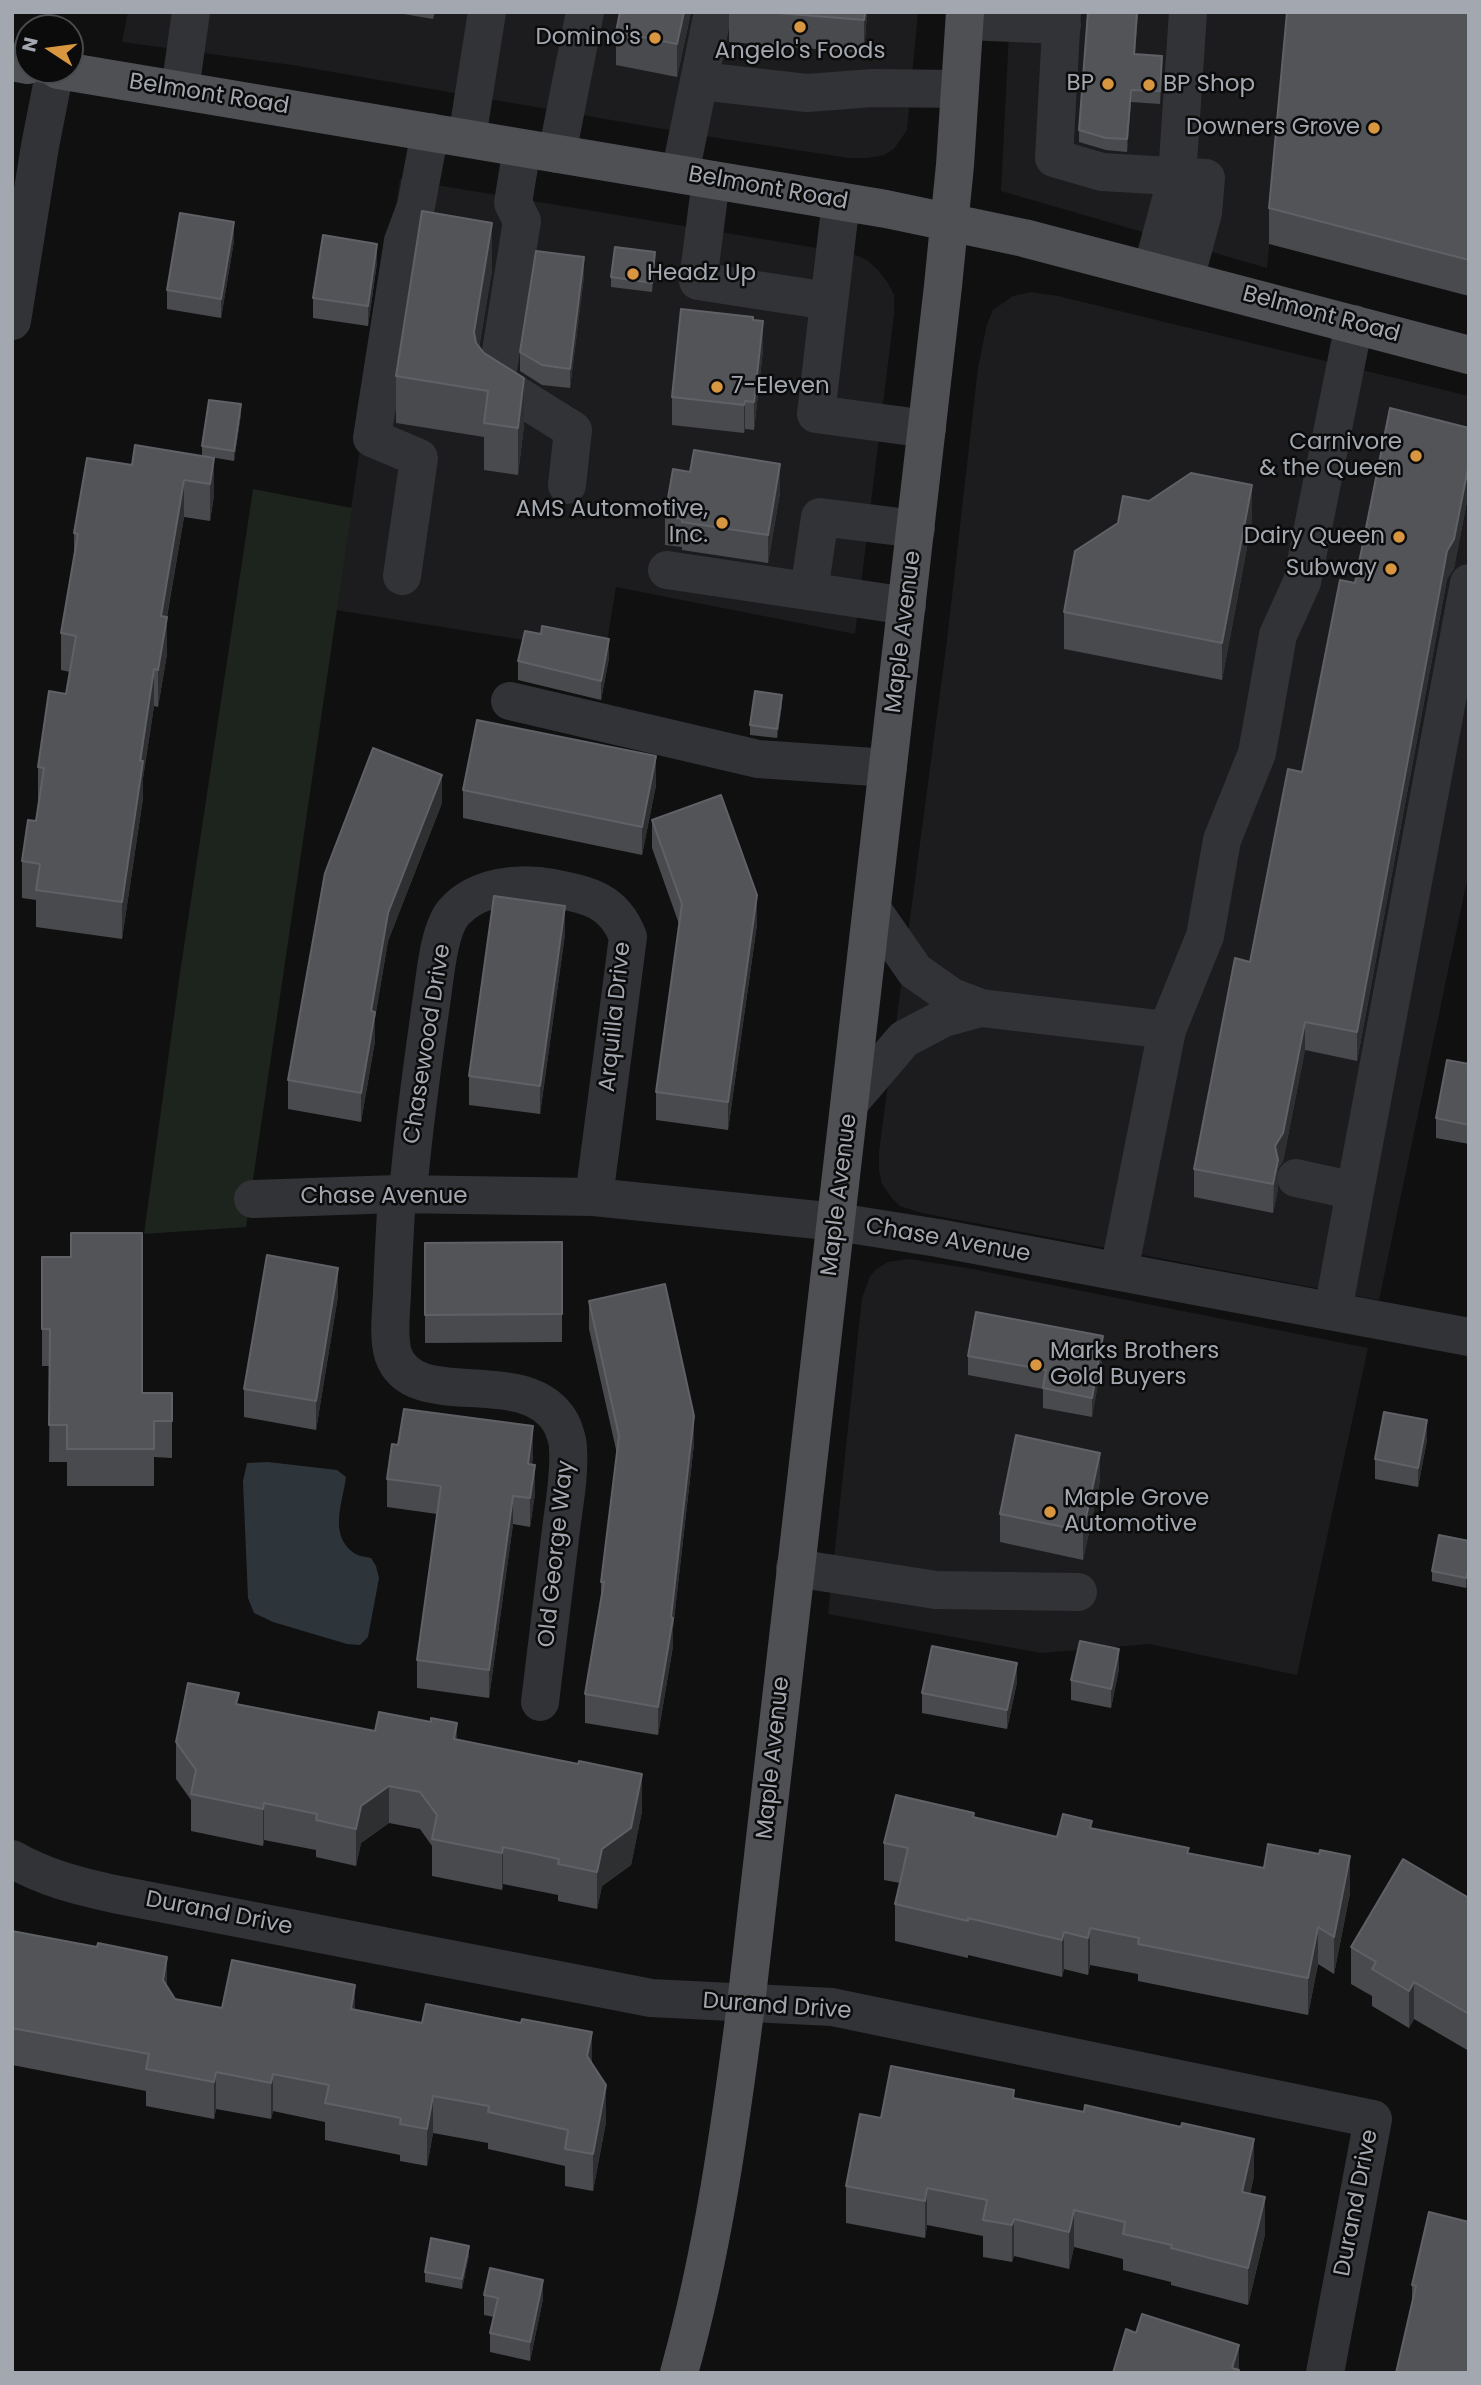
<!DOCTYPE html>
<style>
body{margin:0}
#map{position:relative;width:1481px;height:2385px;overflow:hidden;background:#101011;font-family:Poppins,sans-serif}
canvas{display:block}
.frame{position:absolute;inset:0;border:14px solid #a3a8b0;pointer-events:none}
.north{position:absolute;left:14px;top:14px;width:70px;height:70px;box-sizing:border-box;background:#0b0b0c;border:2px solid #484a4e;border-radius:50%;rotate:283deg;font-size:19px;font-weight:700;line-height:28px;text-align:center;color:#a3a8b0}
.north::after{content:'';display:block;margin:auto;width:24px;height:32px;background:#d99640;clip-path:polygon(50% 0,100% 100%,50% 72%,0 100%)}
</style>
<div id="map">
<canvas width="1481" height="2385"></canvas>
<div class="frame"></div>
<div class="north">N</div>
</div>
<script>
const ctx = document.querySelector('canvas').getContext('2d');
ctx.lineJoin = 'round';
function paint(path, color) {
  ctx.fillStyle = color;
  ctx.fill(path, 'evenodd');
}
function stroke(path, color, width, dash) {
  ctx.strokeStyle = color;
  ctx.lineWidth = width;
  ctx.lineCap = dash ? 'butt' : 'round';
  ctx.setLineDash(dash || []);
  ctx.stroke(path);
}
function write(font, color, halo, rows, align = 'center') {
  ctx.font = font + ' Poppins,sans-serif';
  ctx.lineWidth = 5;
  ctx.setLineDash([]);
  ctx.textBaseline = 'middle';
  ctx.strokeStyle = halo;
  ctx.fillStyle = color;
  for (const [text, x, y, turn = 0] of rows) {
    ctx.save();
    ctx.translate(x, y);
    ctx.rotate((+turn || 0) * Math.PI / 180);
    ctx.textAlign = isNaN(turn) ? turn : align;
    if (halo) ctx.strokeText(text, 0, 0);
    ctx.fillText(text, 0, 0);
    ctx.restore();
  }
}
paint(new Path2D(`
 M128,12H918L907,130L894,149L884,155L868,158H849L698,135L292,65L122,42Z
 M1010,12H1290L1267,268L1001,191Z
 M400,179L853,254L867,260L878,270L888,283L894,295V314L855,634L616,587L605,653L336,610Z
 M1031,292L1058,296L1469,396V871L1379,1300L922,1213L900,1206L891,1197L882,1184L879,1170V1152L947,640L978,368L987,324L993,310L1013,296Z
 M909,1259L967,1268L1368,1348L1297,1675L1149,1644L1041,1653L828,1614L862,1298L870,1276L878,1268L888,1262Z`), '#1c1c1e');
paint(new Path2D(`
 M253,489L352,508L246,1227L144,1234L180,973Z`), '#1d231d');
paint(new Path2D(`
 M268,1462L337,1470L346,1477C343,1502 328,1535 354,1553C358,1556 366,1557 371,1558L376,1566L379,1578L368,1637L360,1645L347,1644L273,1622L254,1613L248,1598L243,1481L247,1463Z`), '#2d353a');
stroke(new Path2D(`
 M1062,12L1054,158L1102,172L1206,178L1203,213L1185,279
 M965,21L1062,25
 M700,81L807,93L873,88L960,89
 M180,90L191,12
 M467,138L487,12
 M522,148L513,203L522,221L496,382L573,430L567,485
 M557,154L585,12
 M680,174L713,12
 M711,180L698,281L828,301
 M841,201L816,414L927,429
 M1152,270L1177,177L1188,12
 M12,321L40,146L55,70
 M667,570L907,606
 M402,576L419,458L372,438L403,241L416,206L430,132
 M809,591L820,517L916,529
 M510,701L758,759L888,768
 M872,909L915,971L952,997L981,1008L1167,1030
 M851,1101L904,1039L944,1018L981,1008
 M1296,1178L1355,1191L1333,1311
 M1355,1191L1469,583
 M397,1194C395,1228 393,1261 392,1295C391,1313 388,1336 393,1354C413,1415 526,1361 561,1423C564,1429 568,1441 568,1448C570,1478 563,1509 560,1538C553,1593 547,1648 540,1702
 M408,1194C413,1130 422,1068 431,1004C435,980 438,930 454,912C478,885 520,882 553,888C588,895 614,900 628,937L594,1197
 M253,1199L397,1194L594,1197L759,1214L837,1222L938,1238L1469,1337
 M1119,1271L1167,1030L1205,936L1222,840L1257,753L1278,635L1302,582L1354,324
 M795,1568L936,1590L1078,1592
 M12,1859C45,1878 78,1886 114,1894L651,1998L832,2007L1373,2119L1325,2373`), '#323336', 38);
stroke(new Path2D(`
 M12,62L28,65
 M58,70L886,209L1024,238L1469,355
 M679,2373C713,2251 730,2128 746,2004L943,286L955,165L965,12`), '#4e5054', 38);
paint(new Path2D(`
 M392,12H435L433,19Z
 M691,12L677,77L616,65V32Z
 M729,12H867L864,53L729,42Z
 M1088,12H1138L1135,54L1162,68L1160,104L1131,102L1127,152L1106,150L1079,142V130Z
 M1469,12V296L1269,244V208Z
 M234,241L221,318L167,309V290Z
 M655,262L652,292L611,287V277Z
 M377,263L368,326L313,318V298Z
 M492,270L479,348L524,425L518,475L484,470V437L396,423V376Z
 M584,276L570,388L542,385L520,371V352Z
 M753,320L763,350L754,430L745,429L744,433L672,425V397Z
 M241,414L234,461L210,457L214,495L210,521L184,517L167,617V654L158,707L154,706L143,778V798L122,939L36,927V900L22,898V861L36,821L38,804V767L66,694L70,672L61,670V633L74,555V533L132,465L202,456V446Z
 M1469,428V491L1454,568L1447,579L1357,1061L1305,1050L1283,1161L1278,1169V1189L1273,1213L1194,1197V1169L1302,772L1355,583Z
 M780,493L768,563L682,550V547L665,545V516Z
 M1252,521L1222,680L1064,649V612L1118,523Z
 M609,658L601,700L518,680V661Z
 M782,705L777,738L750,735V725Z
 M656,785L642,855L463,818V790Z
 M442,803L388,941L375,1018V1041L361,1122L288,1109V1080Z
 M652,820L757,924L728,1130L656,1120V1092L679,924L652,848Z
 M565,934L540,1114L469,1105V1076Z
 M1469,1064V1144L1436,1138V1118Z
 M562,1242V1342L425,1343V1243Z
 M42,1257L142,1393H172V1458L154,1457V1486H67V1462H49L50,1366H42Z
 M338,1296L316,1430L244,1417V1389Z
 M589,1301L694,1444L673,1628V1646L658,1735L585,1723V1694L601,1598V1582L617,1454L589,1329Z
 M1103,1355L1092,1417L1043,1408V1389L968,1375V1356Z
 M1427,1440L1418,1487L1375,1479V1459Z
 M398,1445L533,1455L532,1464L535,1493L530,1527L513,1524L489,1698L417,1688V1660L437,1514L387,1507V1479Z
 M1100,1481L1083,1560L1000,1542V1514Z
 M1469,1541V1577L1466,1588L1432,1581V1571Z
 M1119,1669L1111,1708L1071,1700V1680Z
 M1017,1682L1007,1729L922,1713V1693Z
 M239,1704L375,1731L457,1740L642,1811L631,1865L602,1886L597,1909L558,1901V1895L503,1884L502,1890L432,1876V1846L420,1829L389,1823L361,1843L356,1866L316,1857V1850L264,1840L263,1846L191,1831V1800L176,1779V1742Z
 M974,1817L1057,1837L1092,1828L1189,1853L1350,1893L1334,1974L1318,1964L1308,2015L1138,1981V1974L1090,1965L1088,1975L1064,1969L1062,1977L968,1955V1958L895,1941V1904L900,1883L884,1880V1843Z
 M1469,1898V2051L1414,2019L1409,2028L1372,2006V1996L1351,1984V1947Z
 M12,1931L167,1987L175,1999L222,2008L355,2010L592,2063L606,2122L593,2191L565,2186V2166L488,2149V2143L433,2133L427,2166L400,2161V2155L325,2140V2122L273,2111L271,2119L216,2109L214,2119L146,2106V2091L12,2065Z
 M1014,2098L1084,2112L1181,2127L1254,2176L1250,2194L1265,2234L1248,2305L1171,2285V2282L1123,2270V2259L1074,2247L1069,2269L1014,2256L1012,2262L983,2257V2236L927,2225L925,2238L846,2223V2186L881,2118Z
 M1469,2222L1412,2305V2285Z
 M469,2255L462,2289L425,2282V2272Z
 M484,2295L543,2299L530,2361L490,2352V2333L494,2317L484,2315Z`), '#494a4d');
paint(new Path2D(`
 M684,12H691L677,77V44Z
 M865,12H867L864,53V20Z
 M1137,12H1138L1134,66V54Z
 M1131,90V102L1127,152V139Z
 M234,222V241L221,318V299Z
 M492,223V270L474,379V332Z
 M377,244V263L368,326V306Z
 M655,252V262L652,292V283Z
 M584,257V276L570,388V369Z
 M763,321V350L754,430V402Z
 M524,378V425L518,475V428Z
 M745,401V429L744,433V405Z
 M241,404V414L234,461V451Z
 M214,458V495L210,521V484Z
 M1469,463V491L1454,568L1447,579L1357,1061V1032L1447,551Z
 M780,464V493L768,563V535Z
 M184,480V517L162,644L167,617V654L158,707V670L161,616Z
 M1252,485V521L1222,680V643Z
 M609,639V658L601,700V681Z
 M154,669V706L143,778V798L122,939V902Z
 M782,695V705L777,738V729Z
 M656,756V785L642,855V827Z
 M442,775V803L388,941L375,1018V1041L361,1122V1093L371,1011L388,913Z
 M757,895V924L728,1130V1102Z
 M565,906V934L540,1114V1086Z
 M1305,1022V1050L1283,1161L1278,1169V1189L1273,1213L1275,1146Z
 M338,1268V1296L316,1430V1401Z
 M1103,1336V1355L1092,1417V1398Z
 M694,1416V1444L673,1628V1646L658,1735V1707L671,1617Z
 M1427,1420V1440L1418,1487V1468Z
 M533,1426V1455L528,1492V1464Z
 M1100,1453V1481L1083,1560V1531Z
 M535,1465V1493L530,1527V1498Z
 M513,1496V1524L489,1698V1670Z
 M1469,1567V1577L1466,1588V1578Z
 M1119,1649V1669L1111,1708V1689Z
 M1017,1663V1682L1007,1729V1710Z
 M457,1723V1760L454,1739Z
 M642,1774V1811L631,1865L602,1886L597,1909V1872L602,1849Z
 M389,1786V1823L361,1843L356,1866V1829L361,1806Z
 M264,1803V1840L263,1846V1809Z
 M503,1847V1884L502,1890V1853Z
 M1350,1856V1893L1334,1974V1937Z
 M1318,1927V1964L1308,2015V1978Z
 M1090,1928V1965L1088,1975V1938Z
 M1064,1932V1969L1062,1977V1940Z
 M167,1957V1994L163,1980Z
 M1414,1982V2019L1409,2028V1991Z
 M355,1985V2022L351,2009Z
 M592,2032V2069L587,2056Z
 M216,2072V2109L214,2119V2082Z
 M273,2074V2111L271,2119V2083Z
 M606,2085V2122L593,2191V2154Z
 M433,2096V2133L427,2166V2129Z
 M1254,2139V2176L1242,2229V2192Z
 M927,2188V2225L925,2238V2201Z
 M1265,2197V2234L1248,2305V2268Z
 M1074,2210V2247L1069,2269V2232Z
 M1014,2219V2256L1012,2262V2225Z
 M469,2246V2255L462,2289V2279Z
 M543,2280V2299L530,2361V2342Z
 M1239,2345V2373H1232V2368Z`), '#2e2f31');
const building = new Path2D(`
 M620,12H684L677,44L616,32Z
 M766,12H865L864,20Z
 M1088,12H1137L1134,54L1162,56L1160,91L1131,90L1127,139L1106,138L1079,130Z
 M1287,12H1469V260L1269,208Z
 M422,211L492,223L474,332L476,343L484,353L524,378L518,428L484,423L488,391L396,376Z
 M180,213L234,222L221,299L167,290Z
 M323,235L377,244L368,306L313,298Z
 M615,247L655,252L652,283L611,277Z
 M536,251L584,257L570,369L542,365L520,352Z
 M681,309L753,317V320L763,321L754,402L745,401L744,405L672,397Z
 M209,400L241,404L234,451L202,446Z
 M1390,408L1469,428V463L1454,539L1447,551L1357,1032L1305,1022L1283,1133L1275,1146L1278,1160L1273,1184L1194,1169L1235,958L1250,962L1288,769L1302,772L1340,580L1355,583Z
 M135,445L214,458L210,484L184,480L161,616L167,617L158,670L154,669L140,761H143L122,902L36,890L40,864L22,861L28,820L36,821L44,768L38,767L49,691L66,694L76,636L61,633L78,534L74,533L87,458L132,465Z
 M694,450L780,464L768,535L682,522V519L665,516L673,469L690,472Z
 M1191,473L1252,485L1222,643L1064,612L1075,551L1118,523L1123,496L1149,501Z
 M542,626L609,639L601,681L518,661L525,631L541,634Z
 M755,691L782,695L777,729L750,725Z
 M477,720L656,756L642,827L463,790Z
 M373,748L442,775L388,913L371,1011L375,1012L361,1093L288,1080L325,873Z
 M721,795L757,895L728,1102L656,1092L682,904L652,820Z
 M494,896L565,906L540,1086L469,1076Z
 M1447,1060L1469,1064V1125L1436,1118Z
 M71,1233H142V1393H172V1421H154V1449H67V1425H49L50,1329H42V1257H71Z
 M562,1242V1314L425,1315V1243Z
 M267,1255L338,1268L316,1401L244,1389Z
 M665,1284L694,1416L671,1617L673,1618L658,1707L585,1694L604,1582H601L619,1436L589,1301Z
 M976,1312L1103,1336L1092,1398L1043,1388L1046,1370L968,1356Z
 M404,1409L533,1426L528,1464L535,1465L530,1498L513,1496L489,1670L417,1660L441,1486L387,1479L392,1444L398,1445Z
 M1384,1412L1427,1420L1418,1468L1375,1459Z
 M1016,1435L1100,1453L1083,1531L1000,1514Z
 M1439,1535L1469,1541V1567L1466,1578L1432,1571Z
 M1080,1641L1119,1649L1111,1689L1071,1680Z
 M932,1646L1017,1663L1007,1710L922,1693Z
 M188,1683L239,1693L236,1704L375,1731L379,1712L431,1722V1718L457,1723L454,1739L578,1764L579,1761L642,1774L631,1828L602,1849L597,1872L558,1864L559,1859L503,1847L502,1853L432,1839L437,1815L420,1792L389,1786L361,1806L356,1829L316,1820L317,1814L264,1803L263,1809L191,1794L196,1770L176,1742Z
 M896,1795L974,1813L973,1817L1057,1837L1063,1814L1092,1821L1090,1828L1189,1848L1187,1853L1264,1868L1268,1844L1319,1854L1320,1850L1350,1856L1334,1937L1318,1927L1308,1978L1138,1944L1139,1938L1090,1928L1088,1938L1064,1932L1062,1940L968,1918V1921L895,1904L908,1848L884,1843Z
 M1403,1859L1469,1898V2014L1414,1982L1409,1991L1372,1969L1376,1962L1351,1947Z
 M12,1931L97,1947L98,1943L167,1957L163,1980L175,1999L222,2008L232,1960L355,1985L351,2009L422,2023L426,2004L521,2023L522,2019L592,2032L587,2056L606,2085L593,2154L565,2149L568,2130L488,2112L489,2106L433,2096L427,2129L400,2124L401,2118L325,2103L329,2085L273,2074L271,2083L216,2072L214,2082L146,2069L149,2054L12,2028Z
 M891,2066L1014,2090L1013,2098L1084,2112L1085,2105L1181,2127L1182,2123L1254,2139L1242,2192L1265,2197L1248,2268L1171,2248L1172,2245L1123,2234L1125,2222L1074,2210L1069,2232L1014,2219L1012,2225L983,2220L987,2200L927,2188L925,2201L846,2186L860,2114L881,2118Z
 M1429,2212L1469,2222V2373H1396L1416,2286L1412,2285Z
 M431,2238L469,2246L462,2279L425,2272Z
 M490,2268L543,2280L530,2342L490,2333L498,2298L484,2295Z
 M1142,2314L1239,2345L1232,2368L1239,2370L1238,2373H1113L1126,2329L1136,2333Z`);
paint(building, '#525458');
stroke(building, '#5f6166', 2);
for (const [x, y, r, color] of [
 [800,27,7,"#d99640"],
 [655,38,7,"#d99640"],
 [1108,84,7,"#d99640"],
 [1149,85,7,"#d99640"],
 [1374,128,7,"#d99640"],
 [633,274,7,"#d99640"],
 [717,387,7,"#d99640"],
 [1416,456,7,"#d99640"],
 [722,523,7,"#d99640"],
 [1399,537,7,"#d99640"],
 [1391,569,7,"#d99640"],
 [1036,1365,7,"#d99640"],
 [1050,1512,7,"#d99640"]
]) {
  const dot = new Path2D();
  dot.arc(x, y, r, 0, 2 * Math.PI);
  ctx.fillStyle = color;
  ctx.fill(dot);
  stroke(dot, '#0b0b0c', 2.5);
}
write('23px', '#a3a8b0', '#0b0b0c', [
 ["Domino's",641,38],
 ["Angelo's Foods",800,52,"center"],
 ["BP",1094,84],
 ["BP Shop",1163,85,"left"],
 ["Downers Grove",1360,128],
 ["Headz Up",647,274,"left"],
 ["7-Eleven",731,387,"left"],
 ["Carnivore",1402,443],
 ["& the Queen",1402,469],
 ["AMS Automotive,",708,510],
 ["Inc.",708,536],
 ["Dairy Queen",1385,537],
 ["Subway",1377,569],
 ["Marks Brothers",1050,1352,"left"],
 ["Gold Buyers",1050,1378,"left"],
 ["Maple Grove",1064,1499,"left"],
 ["Automotive",1064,1525,"left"]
], 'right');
write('23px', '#a3a8b0', '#0b0b0c', [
 ["Belmont Road",209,95,9],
 ["Belmont Road",768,189,10],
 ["Belmont Road",1321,315,15],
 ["Maple Avenue",904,632,-83],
 ["Arquilla Drive",616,1017,-84],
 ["Chasewood Drive",428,1044,-81],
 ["Maple Avenue",840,1195,-83],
 ["Chase Avenue",384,1197],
 ["Chase Avenue",948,1241,10],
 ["Old George Way",557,1554,-84],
 ["Maple Avenue",774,1758,-84],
 ["Durand Drive",219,1914,11],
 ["Durand Drive",777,2007,4],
 ["Durand Drive",1357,2203,-79]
]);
</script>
